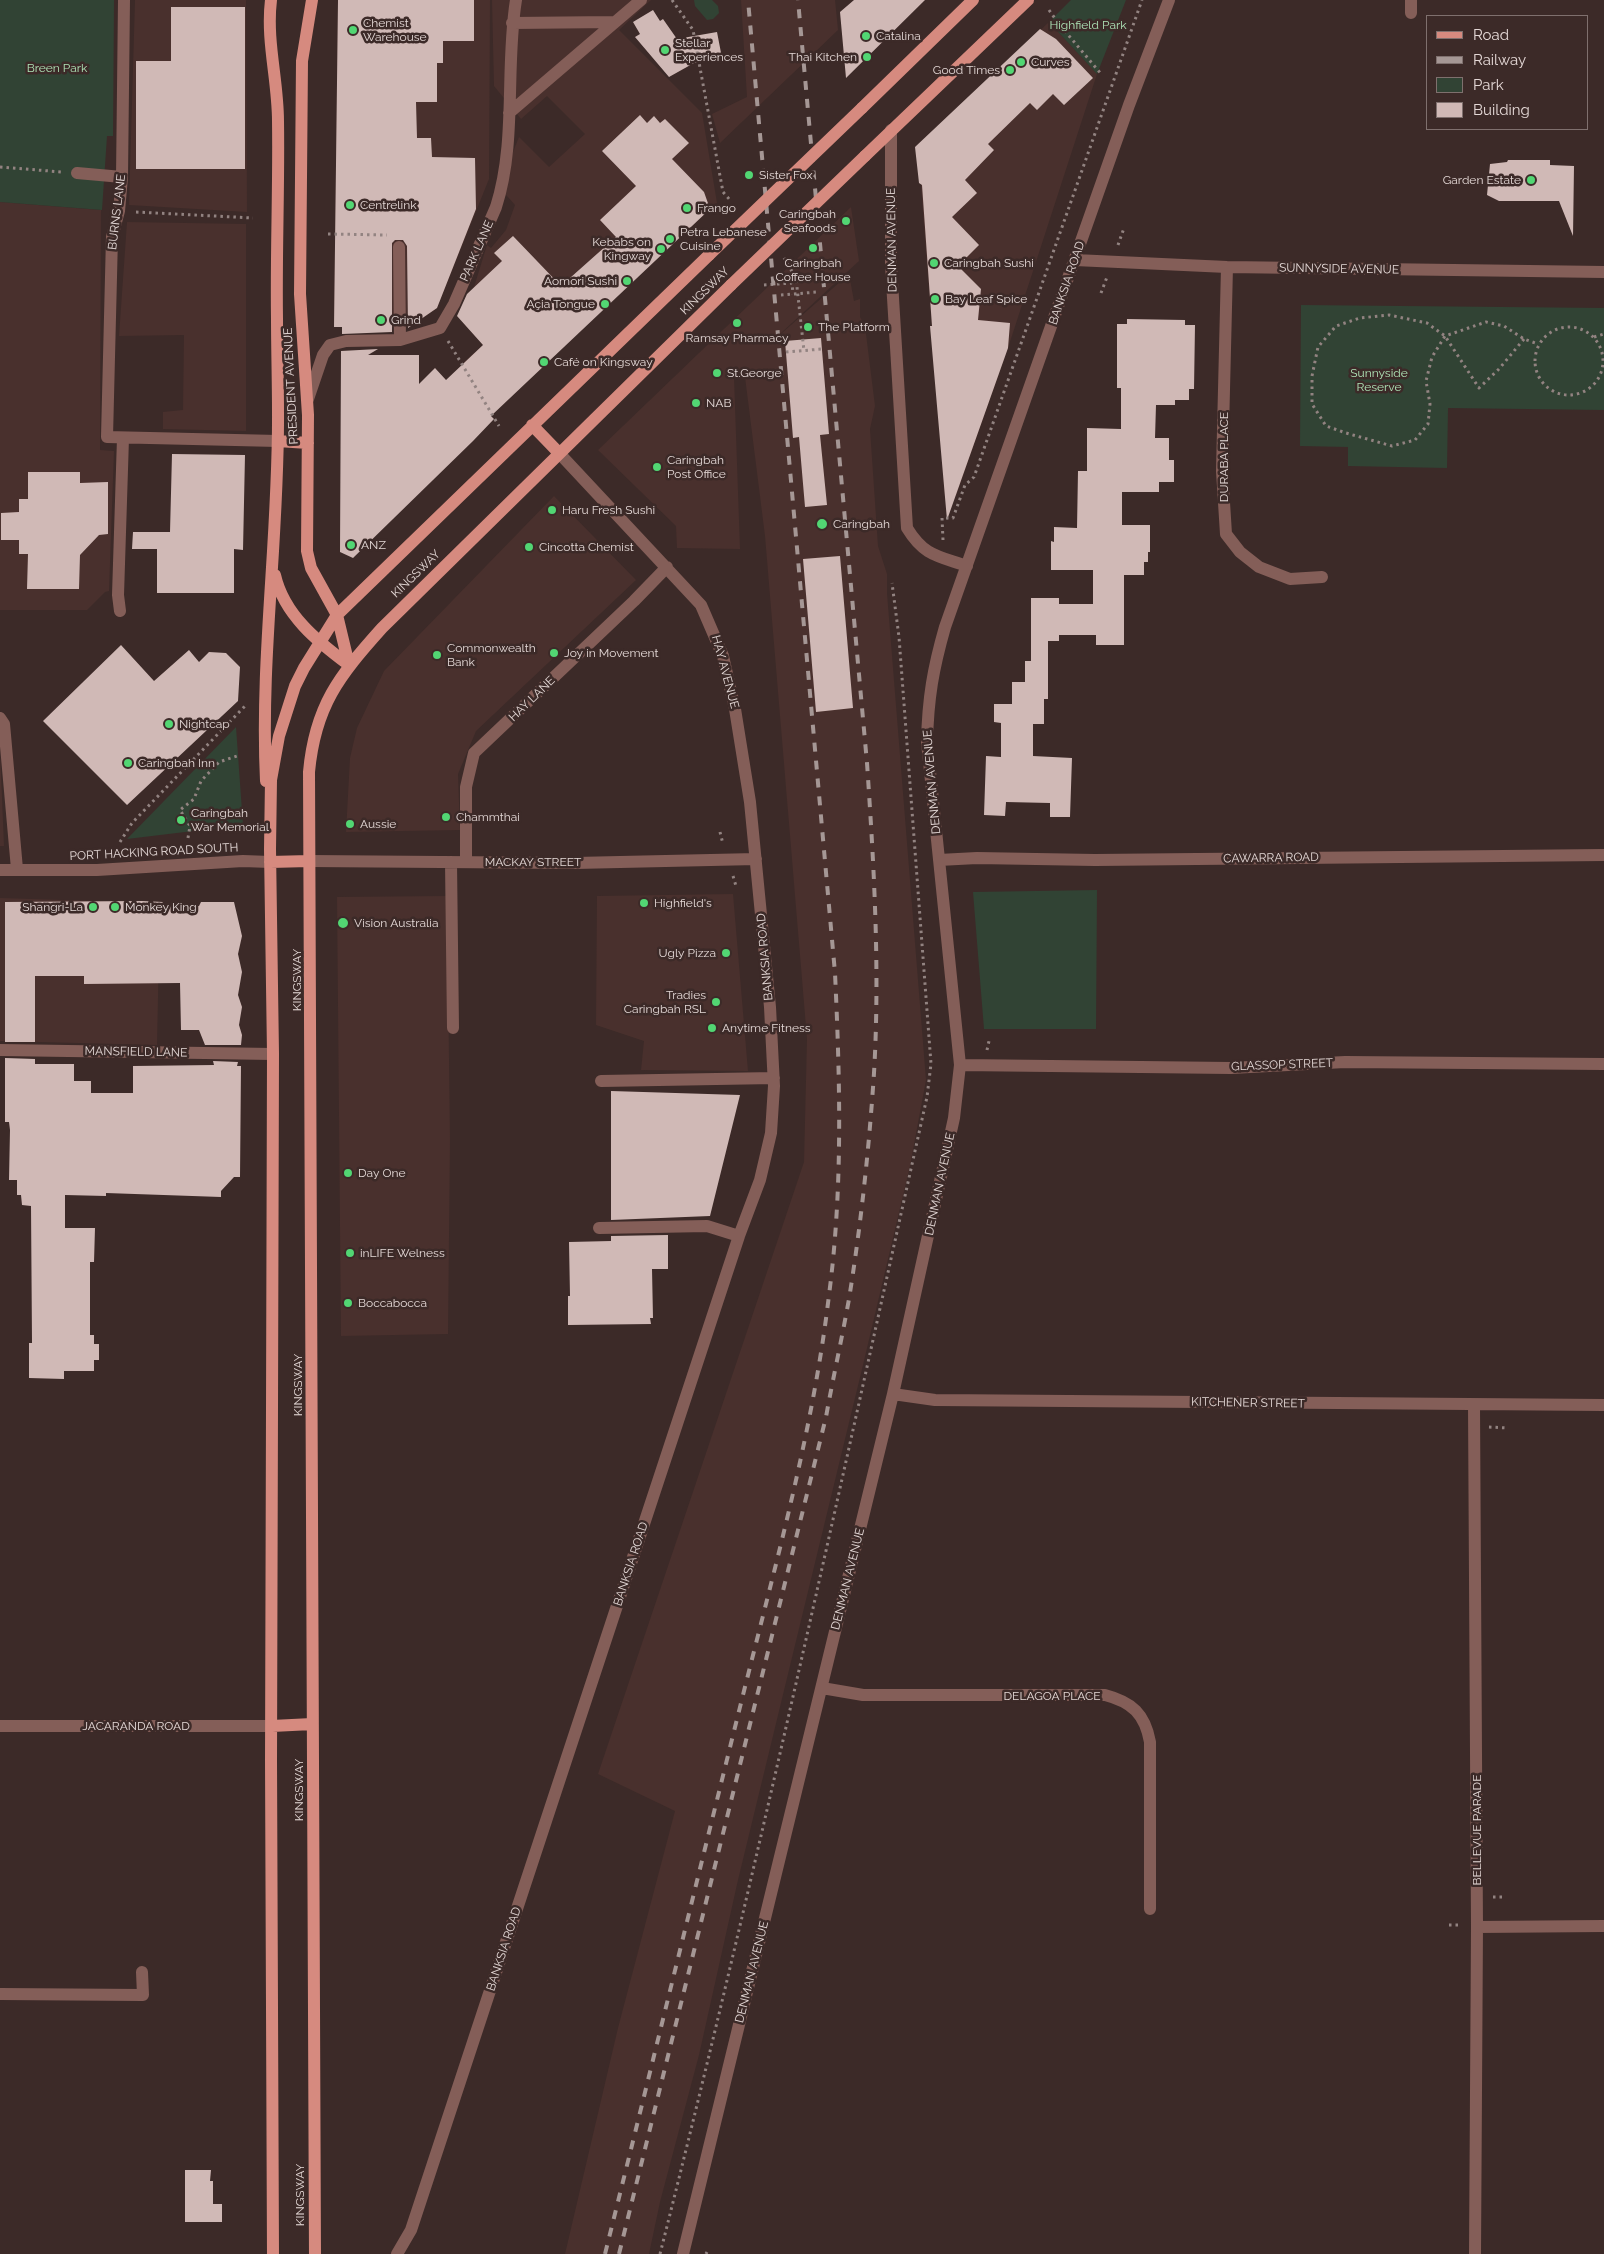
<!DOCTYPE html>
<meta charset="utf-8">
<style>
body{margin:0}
#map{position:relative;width:1604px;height:2254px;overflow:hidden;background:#3c2a28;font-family:Raleway,sans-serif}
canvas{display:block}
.legend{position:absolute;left:1426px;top:15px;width:162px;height:115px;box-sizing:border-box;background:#3c2a28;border:1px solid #7f706e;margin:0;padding:6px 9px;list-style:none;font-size:15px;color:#e4d8d6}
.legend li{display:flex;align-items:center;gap:10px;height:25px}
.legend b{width:25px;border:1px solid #7f706e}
</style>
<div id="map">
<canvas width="1604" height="2254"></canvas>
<ul class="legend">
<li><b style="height:6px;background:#d68a7f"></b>Road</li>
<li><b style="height:6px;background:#a59795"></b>Railway</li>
<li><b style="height:14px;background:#314334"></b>Park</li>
<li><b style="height:14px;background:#d0b9b6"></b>Building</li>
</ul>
</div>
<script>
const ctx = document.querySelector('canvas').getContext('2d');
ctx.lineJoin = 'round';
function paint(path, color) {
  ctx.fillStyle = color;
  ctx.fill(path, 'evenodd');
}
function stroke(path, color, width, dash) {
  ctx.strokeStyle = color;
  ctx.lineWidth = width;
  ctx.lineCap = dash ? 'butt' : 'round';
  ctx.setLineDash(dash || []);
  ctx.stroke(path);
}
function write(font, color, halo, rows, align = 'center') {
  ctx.font = font + ' Raleway,sans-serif';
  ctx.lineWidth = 5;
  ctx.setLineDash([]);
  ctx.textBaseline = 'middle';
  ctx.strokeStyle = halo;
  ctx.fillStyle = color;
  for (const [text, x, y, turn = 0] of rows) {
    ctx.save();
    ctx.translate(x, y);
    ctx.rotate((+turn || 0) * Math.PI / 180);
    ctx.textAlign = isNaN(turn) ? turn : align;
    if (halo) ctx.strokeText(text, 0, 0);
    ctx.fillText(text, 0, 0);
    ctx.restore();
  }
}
paint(new Path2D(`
 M135,0H246L247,212L129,205Z
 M338,0H490L489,179L437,308L410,327H334Z
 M492,0H651L619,30L702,113L717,203L484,383L464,362L483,345L460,319L474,287L487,245L491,248L506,230L515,205L499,187L519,137L549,167L585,134L547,96L521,119L494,86Z
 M741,0H835L838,30L720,143L712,114L747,97Z
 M1049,22L1097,74L1008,348L956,496L945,497L918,147Z
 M0,202L101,210L100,450L114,451L109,591L105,592L87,610H0Z
 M851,207L859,261L766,347L849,274L854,301L860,299V317L865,326L875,406L870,429L878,546L887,574V593L926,1080L910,1166L863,1365L738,1880L699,2055L660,2202L649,2254H565L618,2028L675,1811L598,1774L804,1162L807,1039L765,536L744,369L734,377L740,549L677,548L676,526L598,450Z
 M127,222L246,224V431L163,429V412L183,410L184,335L119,336Z
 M554,496L636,580L476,731L458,774L460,830L346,832L350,758L357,728L384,671Z
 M0,749L4,846H0Z
 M733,894L748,1071L641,1070L644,1041L596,1025L597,896Z
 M447,896L450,1140L448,1334L341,1336L337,897Z
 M0,898L160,903L157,1045L0,1041Z`), '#49302d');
paint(new Path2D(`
 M0,0H114L113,136H107L102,210L0,202Z
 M694,0H712L718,6L719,13L713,19L707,20L695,6Z
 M1071,0H1126L1097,74L1049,22Z
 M1301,305L1604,308V410L1448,408L1447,468L1348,466V447L1300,446Z
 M236,727L243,825L127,839Z
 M1097,890L1096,1029H984L973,892Z`), '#314334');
paint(new Path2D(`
 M338,0H474V41H443V63H437V102H416L417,138H431L432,157L475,158L476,209L437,308L408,328L407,246L403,240H395L392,243V332L342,334V327H334Z
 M854,0H925L846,78L840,12Z
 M171,7H245V169H136V61H171Z
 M653,10L660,21L663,19L677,39L717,32L722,58L694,63L669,77L635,37L640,34L633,22Z
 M1040,29L1056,39L1093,78L1064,105L1053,94L1037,110L1030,103L988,144L994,150L965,180L977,193L952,217L979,245L958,266L981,289L978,320L1010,323L1008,348L947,520L930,326H932L922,185L919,183L915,147Z
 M640,115L647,123L654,116L660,123L665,119L689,143L672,159L704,192L710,209L491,416L494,419L473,441L353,558L340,552L341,351L378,349L368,355H419V384L435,368L446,380L483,345L457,316L467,294L502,261L494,253L513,236L561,286L616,237L600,220L636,186L602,151Z
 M1508,160H1550V165L1574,166L1573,236L1559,201H1499L1487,195L1490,164L1507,162Z
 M1127,319L1185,320V325H1195L1194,389H1189V400H1175V405H1156L1155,438H1169V460H1174V482H1159V492H1122V525H1150V552H1148V562H1144V575H1124V645H1096V635H1059V641H1048V699H1044V724H1033V756L1072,758L1070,817H1050V803L1006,802L1005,816L984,815L986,756L1001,757V723L994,722V704H1012V682H1025V661H1031V598H1059V604H1093V570H1051V541L1054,542V527L1077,528L1078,471H1087V428L1121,429V388H1117V324H1127Z
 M821,338L829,434L820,435L827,505L805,507L799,437L793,438L785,341Z
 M172,454L245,455L243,550L234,549V593H157V549H132L133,532H170Z
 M28,472H80V483L108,482V534L99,535L80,555L79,589H27L28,554H19V540H1V513L19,512V499H28Z
 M840,556L853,708L816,712L803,559Z
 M121,645L154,681L189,650L199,662L209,652L226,653L240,667L238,701L127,805L43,721Z
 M142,901L163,902L162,906H199L201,902H234L242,936L238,954L242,972L238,995L242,1007L239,1025L242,1035L241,1045H205L199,1030H181L180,983L84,984V976H35V1042H5V902Z
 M5,1058L35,1059V1064H74V1081H91V1093H133V1066L214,1065L213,1061L238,1062L237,1066H241L240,1177H234L221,1191V1197L106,1193V1196L65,1195V1228H95L94,1262H90V1335H94V1344H99V1360H94V1371H64V1379L29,1378V1343H32L31,1206L22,1205L21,1195H17V1180H9L10,1130L9,1122H5Z
 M611,1091L740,1095L710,1216L611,1220Z
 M668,1235V1269H652L653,1318H650L651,1324L568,1325V1296H570L569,1242L611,1241V1236Z
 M185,2170H211L210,2181H213V2204H222V2222H185Z`), '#d0b9b6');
stroke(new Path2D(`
 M672,0L693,30L723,192L730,200
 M1049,10L1059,24L1102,75
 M0,167L62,172
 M136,212L253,218
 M328,234L387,235
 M1118,245L1124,228
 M784,258L796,278L804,351
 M764,285L792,283L793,294
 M1101,293L1107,277
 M781,295L817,292
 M1535 361a34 34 0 1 1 68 0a34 34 0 1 1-68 0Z
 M1594,337L1604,334
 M1524,339L1499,369L1479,388L1445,336L1427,323L1389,315L1360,318L1336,326L1318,347L1312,376V404L1326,426L1346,433L1392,446L1415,440L1428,424L1430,404L1426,381L1432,357L1445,336L1486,322L1504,326L1524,339L1538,344
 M448,341L499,426
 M786,352L822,349
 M943,540L942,518H953L965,485L974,477L1142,0
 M720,832L723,844
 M188,838L190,826L180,810L194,799L201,781L219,762L240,755
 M120,842L132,823L246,705
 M733,876L736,886
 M987,1050L989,1041
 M1489,1427L1508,1428
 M1493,1897H1506
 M1449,1925H1461
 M660,2254C757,1870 841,1483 927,1097L931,1064L899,637L892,583
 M706,2254L707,2252`), '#928381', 3, [2.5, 4]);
stroke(new Path2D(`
 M124,0L122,177L119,211L112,237L107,437L278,441
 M1411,13V0
 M512,23L614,22
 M509,113L641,0
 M891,130V265L907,528C924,556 938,556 967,566
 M77,173L122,177
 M399,247L400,340
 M1075,260L1227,267L1604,272
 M1227,267L1222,471L1226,534L1240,552L1259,567L1290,579L1322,577
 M308,399L323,355L330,345L346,341L400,340L440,328L454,304L496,207C517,142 505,67 516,0
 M120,611L118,595L123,438
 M0,718L4,724L17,869
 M939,860L977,858L1095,860L1604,855
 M309,861L575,863L756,859
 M451,862L453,1028
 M466,862V787L474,753L634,601L667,567
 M0,870H97L243,861L270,862
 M0,1050L273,1054
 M960,1065L1231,1068L1345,1062L1604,1064
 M601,1081L774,1078
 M599,1228L707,1226L739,1236
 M893,1394L935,1400L1604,1405
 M1474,1405L1477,1927L1475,2254
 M822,1688L863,1695H1105C1132,1702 1145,1714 1150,1742V1909
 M0,1726H272
 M1477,1927L1604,1926
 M0,1994L143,1995L142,1972
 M397,2254L411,2230L739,1236L760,1180L771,1133L774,1086L770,1007L750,802L735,709L723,656L701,605L559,453
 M683,2254L893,1394L954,1118L960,1065L927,742C928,698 933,669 945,627L1129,105L1169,0`), '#845e58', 12);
stroke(new Path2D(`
 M312,0L302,61L300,294L308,415L307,551L311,568L337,615L349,665
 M862,108L973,0
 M865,156L1028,0
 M532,425L559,453
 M278,441L308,443
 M275,575C284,615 318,642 349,665
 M266,781C260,658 279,536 278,412C278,381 277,349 277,318C276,252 279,187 278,121C278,80 266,41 271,0
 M270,862L309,861
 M272,1726L312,1724
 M273,2254L271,1759L273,1054L270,849L271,780L279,736L295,686L304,668L337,615L709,255
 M315,2254L309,772C315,706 339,676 382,628L731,285`), '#d68a7f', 12);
stroke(new Path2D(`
 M605,2254C651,2069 696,1884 742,1699C775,1566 813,1431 829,1295C843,1188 840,1081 835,973L748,0
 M619,2254L826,1417C833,1378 842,1338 849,1299C861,1224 869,1149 874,1073C880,970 874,866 867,763L798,0`), '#a59795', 4, [9, 9]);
stroke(new Path2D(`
 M709,255L862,108
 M731,285L865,156`), '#d68a7f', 12);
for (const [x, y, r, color] of [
 [353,30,5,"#52d673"],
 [866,36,5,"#52d673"],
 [665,50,5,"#52d673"],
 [867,57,5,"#52d673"],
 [1021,62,5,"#52d673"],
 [1010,70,5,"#52d673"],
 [749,175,5,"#52d673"],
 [1531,180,5,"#52d673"],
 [350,205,5,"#52d673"],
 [687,208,5,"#52d673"],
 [846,221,5,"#52d673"],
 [670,239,5,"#52d673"],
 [813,248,5,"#52d673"],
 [661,249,5,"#52d673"],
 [934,263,5,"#52d673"],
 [627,281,5,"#52d673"],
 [935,299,5,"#52d673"],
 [605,304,5,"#52d673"],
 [381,320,5,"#52d673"],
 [737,323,5,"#52d673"],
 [808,327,5,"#52d673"],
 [544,362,5,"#52d673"],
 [717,373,5,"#52d673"],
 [696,403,5,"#52d673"],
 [657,467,5,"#52d673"],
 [552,510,5,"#52d673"],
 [822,524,6,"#52d673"],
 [351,545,5,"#52d673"],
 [529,547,5,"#52d673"],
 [554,653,5,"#52d673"],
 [437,655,5,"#52d673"],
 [169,724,5,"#52d673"],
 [128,763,5,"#52d673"],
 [446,817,5,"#52d673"],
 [181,820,5,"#52d673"],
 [350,824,5,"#52d673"],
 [644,903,5,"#52d673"],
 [93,907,5,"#52d673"],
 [115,907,5,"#52d673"],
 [343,923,6,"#52d673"],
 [726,953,5,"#52d673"],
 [716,1002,5,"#52d673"],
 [712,1028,5,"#52d673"],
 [348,1173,5,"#52d673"],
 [350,1253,5,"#52d673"],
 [348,1303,5,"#52d673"]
]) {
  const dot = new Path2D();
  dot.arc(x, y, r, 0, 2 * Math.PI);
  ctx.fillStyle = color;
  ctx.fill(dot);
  stroke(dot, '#3c2a28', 2);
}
write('12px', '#e4d8d6', '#3c2a28', [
 ["Chemist",363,23],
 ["Warehouse",363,37],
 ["Catalina",876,36],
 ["Stellar",675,43],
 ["Experiences",675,57],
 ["Thai Kitchen",857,57,"right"],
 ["Curves",1031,62],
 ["Good Times",1000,70,"right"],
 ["Sister Fox",759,175],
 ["Garden Estate",1521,180,"right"],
 ["Centrelink",360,205],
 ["Frango",697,208],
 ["Caringbah",836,214,"right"],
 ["Seafoods",836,228,"right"],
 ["Petra Lebanese",680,232],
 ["Cuisine",680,246],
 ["Kebabs on",651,242,"right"],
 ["Kingway",651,256,"right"],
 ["Caringbah",813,263,"center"],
 ["Coffee House",813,277,"center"],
 ["Caringbah Sushi",944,263],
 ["Aomori Sushi",617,281,"right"],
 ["Bay Leaf Spice",945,299],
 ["Açia Tongue",595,304,"right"],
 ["Grind",391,320],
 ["The Platform",818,327],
 ["Ramsay Pharmacy",737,338,"center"],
 ["Café on Kingsway",554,362],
 ["St.George",727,373],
 ["NAB",706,403],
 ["Caringbah",667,460],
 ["Post Office",667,474],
 ["Haru Fresh Sushi",562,510],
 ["Caringbah",833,524],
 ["ANZ",361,545],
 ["Cincotta Chemist",539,547],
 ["Commonwealth",447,648],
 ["Bank",447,662],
 ["Joy in Movement",564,653],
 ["Nightcap",179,724],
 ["Caringbah Inn",138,763],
 ["Caringbah",191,813],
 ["War Memorial",191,827],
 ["Chammthai",456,817],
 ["Aussie",360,824],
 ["Highfield's",654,903],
 ["Shangri-La",83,907,"right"],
 ["Monkey King",125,907],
 ["Vision Australia",354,923],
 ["Ugly Pizza",716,953,"right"],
 ["Tradies",706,995,"right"],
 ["Caringbah RSL",706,1009,"right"],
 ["Anytime Fitness",722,1028],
 ["Day One",358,1173],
 ["inLIFE Welness",360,1253],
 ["Boccabocca",358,1303]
], 'left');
write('12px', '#aee3b6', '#3c2a28', [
 ["Highfield Park",1088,25],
 ["Breen Park",57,68],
 ["Sunnyside",1379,373],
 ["Reserve",1379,387]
]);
write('12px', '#e4d8d6', '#3c2a28', [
 ["BURNS LANE",117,212,-83],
 ["DENMAN AVENUE",892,240,-91],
 ["PARK LANE",477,251,-66],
 ["SUNNYSIDE AVENUE",1339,269,1],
 ["BANKSIA ROAD",1067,283,-71],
 ["KINGSWAY",705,291,-44],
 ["PRESIDENT AVENUE",291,386,-93],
 ["DURABA PLACE",1224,457,-90],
 ["KINGSWAY",416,574,-44],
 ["HAY AVENUE",725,672,75],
 ["HAY LANE",532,699,-44],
 ["DENMAN AVENUE",932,782,-95],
 ["PORT HACKING ROAD SOUTH",154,852,-3],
 ["CAWARRA ROAD",1271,858,-1],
 ["MACKAY STREET",533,862],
 ["BANKSIA ROAD",765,957,-95],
 ["KINGSWAY",297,980,-90],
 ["MANSFIELD LANE",136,1052,1],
 ["GLASSOP STREET",1282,1065,-2],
 ["DENMAN AVENUE",940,1184,-78],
 ["KINGSWAY",298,1385,-90],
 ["KITCHENER STREET",1248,1403,1],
 ["BANKSIA ROAD",631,1564,-72],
 ["DENMAN AVENUE",848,1579,-76],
 ["DELAGOA PLACE",1052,1696],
 ["JACARANDA ROAD",136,1726],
 ["KINGSWAY",299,1790,-90],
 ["BELLEVUE PARADE",1477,1830,-90],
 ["BANKSIA ROAD",504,1949,-72],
 ["DENMAN AVENUE",752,1972,-76],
 ["KINGSWAY",300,2195,-90]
]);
</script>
